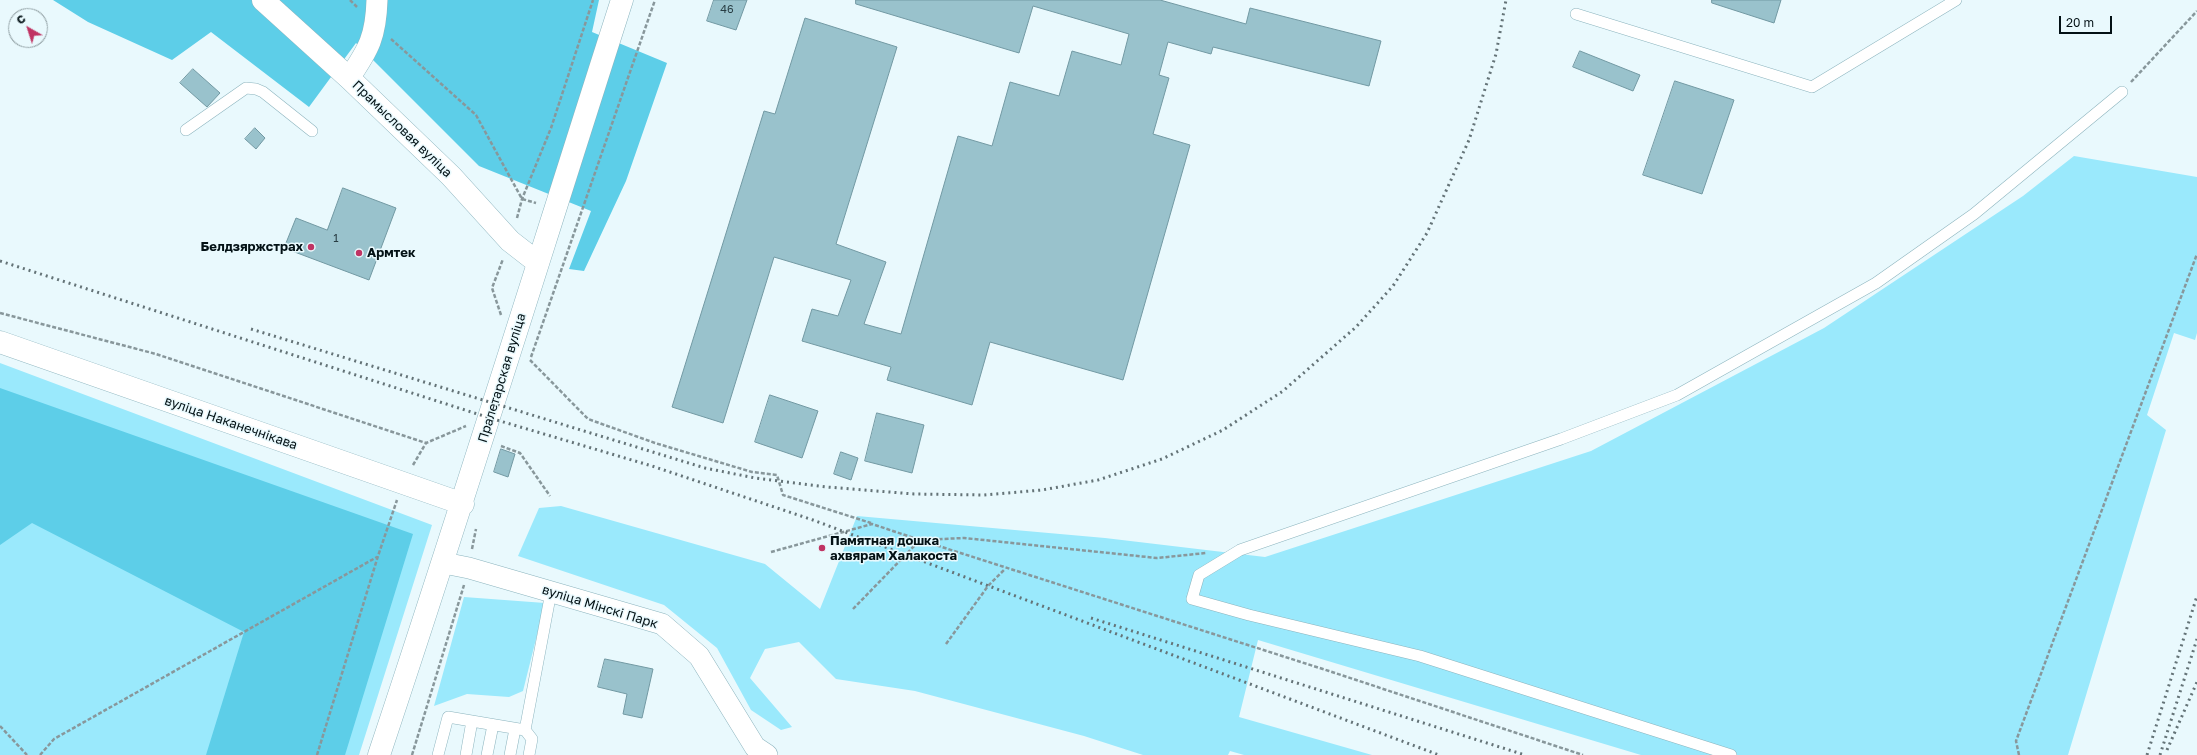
<!DOCTYPE html>
<meta charset="utf-8">
<style>
body{margin:0}
#map{position:relative;width:2197px;height:755px;overflow:hidden;background:#e9f9fd;font-family:"Golos Text",sans-serif}
canvas{display:block}
.north{position:absolute;left:8px;top:8px;width:40px;height:40px;box-sizing:border-box;background:#e9f9fd;border:1px solid #8d9ca0;border-radius:50%;rotate:321deg;font-size:11px;font-weight:700;line-height:16px;text-align:center;color:#031115}
.north::after{content:'';display:block;margin:auto;width:14px;height:18px;background:#c03363;clip-path:polygon(50% 0,100% 100%,50% 72%,0 100%)}
.scale{position:absolute;left:2059px;top:16px;width:53px;height:18px;box-sizing:border-box;border:2px solid #031115;border-top:0;padding-left:5px;font-size:12px;line-height:14px;white-space:nowrap;color:#031115;-webkit-text-stroke:3px #e9f9fd;paint-order:stroke}
</style>
<div id="map">
<canvas width="2197" height="755"></canvas>
<div class="north">С</div>
<div class="scale">20 m</div>
</div>
<script>
const ctx = document.querySelector('canvas').getContext('2d');
ctx.lineJoin = 'round';
function paint(path, color) {
  ctx.fillStyle = color;
  ctx.fill(path, 'evenodd');
}
function stroke(path, color, width, dash) {
  ctx.strokeStyle = color;
  ctx.lineWidth = width;
  ctx.lineCap = dash ? 'butt' : 'round';
  ctx.setLineDash(dash || []);
  ctx.stroke(path);
}
function write(font, color, halo, rows, align = 'center') {
  ctx.font = font + ' "Golos Text",sans-serif';
  ctx.lineWidth = 3;
  ctx.setLineDash([]);
  ctx.textBaseline = 'middle';
  ctx.strokeStyle = halo;
  ctx.fillStyle = color;
  for (const [text, x, y, turn = 0] of rows) {
    ctx.save();
    ctx.translate(x, y);
    ctx.rotate((+turn || 0) * Math.PI / 180);
    ctx.textAlign = isNaN(turn) ? turn : align;
    if (halo) ctx.strokeText(text, 0, 0);
    ctx.fillText(text, 0, 0);
    ctx.restore();
  }
}
paint(new Path2D(`
 M2074,156L2197,177V333L2195,340L2174,333L2147,415L2166,430L2068,755H1641L1258,640L1239,717L1372,755H1244L1230,751L1228,755H1143L1084,736L915,691L836,679L799,642L765,649L750,678L792,727L781,730L751,710L717,648L664,605L518,556L539,508L561,506L765,564L820,609L857,516L1105,538L1265,557L1591,451L1824,328L2023,196Z
 M0,363L432,525L359,755H0Z
 M464,597L545,603L523,691L509,697L467,694L434,706Z`), '#9ae9fc');
paint(new Path2D(`
 M53,0H599L592,32L667,63L626,181L584,271L569,269L591,211L479,166L356,43L309,107L211,32L172,60L88,22Z
 M0,388L413,534L345,755H206L244,632L32,523L0,545Z`), '#5dcee8');
const building = new Path2D(`
 M714,0H747L736,30L707,21Z
 M856,0H1160L1246,24L1250,8L1381,41L1369,86L1213,47L1211,54L1168,42L1159,75L1169,78L1153,134L1190,145L1123,380L990,342L972,405L887,380L891,367L802,341L812,309L838,316L851,280L774,257L723,423L672,407L764,111L775,114L805,18L897,47L836,244L886,262L864,324L901,334L958,136L992,146L1010,82L1059,96L1072,51L1121,65L1129,34L1033,6L1019,53L856,4Z
 M1712,0H1781L1774,23L1712,3Z
 M1580,51L1640,75L1633,91L1573,67Z
 M193,69L220,93L207,107L180,83Z
 M1675,81L1734,100L1702,194L1643,175Z
 M255,128L265,138L256,149L245,139Z
 M343,188L396,208L369,280L284,248L296,218L327,230Z
 M770,395L818,411L802,458L755,442Z
 M877,413L924,425L912,473L865,461Z
 M501,449L515,454L508,477L494,472Z
 M841,452L858,458L851,480L834,474Z
 M605,659L653,669L642,718L623,714L627,694L598,687Z`);
paint(building, '#99c2cc');
stroke(building, '#7299a3', 1);
const service = new Path2D(`
 M1576,14L1812,87L1956,0
 M186,130L246,88L256,89L263,92L312,131
 M525,730L532,739L529,755
 M438,755L448,717L525,730L551,592
 M466,755L472,721
 M487,755L493,725
 M510,755L515,729
 M1731,755L1420,656L1249,615L1192,599L1199,575L1240,550L1561,439L1677,395L1876,283L1974,214L2122,92`);
const minor = new Path2D(`
 M349,78C369,49 376,36 377,0
 M444,563L469,568L662,624L699,656L755,747L767,755`);
const secondary = new Path2D(`
 M263,0L349,78L451,176L510,241L537,262
 M0,342L463,504
 M379,755C463,504 541,252 622,0`);
stroke(service, '#8cb4be', 12);
stroke(minor, '#8cb4be', 22);
stroke(secondary, '#8cb4be', 23);
stroke(new Path2D(`
 M350,0L357,7
 M391,39L476,115L522,199L536,203
 M2131,82L2197,11
 M517,218L522,199L551,128L593,0
 M0,313L156,354L426,443
 M501,315L492,288L503,259
 M531,357L655,0
 M530,360L588,419L655,443L752,472L777,475L783,495L871,523
 M501,446L520,453L550,496
 M413,465L426,443L466,426
 M472,549L476,529
 M771,552L872,524L920,540L964,538L1157,558L1206,553
 M853,609L920,540L1329,671L1583,755
 M946,644L988,586L1005,569
 M0,726L27,755
 M40,755L54,739L377,557
 M317,755L378,556L397,500
 M412,755L464,585
 M2019,755L2016,741L2197,254`), '#88979b', 2.5, [4, 2]);
stroke(service, '#fff', 11);
stroke(minor, '#fff', 21);
stroke(secondary, '#fff', 22);
stroke(new Path2D(`
 M0,261L490,418L652,466L813,520L1439,755
 M251,329L705,468L755,478L827,487L914,494L984,495L1042,490L1098,480L1162,459L1223,430L1283,391L1356,327L1393,286L1427,233L1469,140L1496,54L1506,0
 M1091,618L1525,755
 M2167,750L2197,682
 M2147,755L2197,596
 M2160,755L2197,639`), '#647377', 3, [2, 4]);
for (const [x, y, r, color] of [
 [311,247,4,"#c03363"],
 [359,253,4,"#c03363"],
 [822,548,4,"#c03363"]
]) {
  const dot = new Path2D();
  dot.arc(x, y, r, 0, 2 * Math.PI);
  ctx.fillStyle = color;
  ctx.fill(dot);
  stroke(dot, '#e9f9fd', 1.5);
}
write('11px', '#283d43', null, [
 ["46",727,10],
 ["1",336,239]
]);
write('13px', '#031115', '#e9f9fd', [
 ["Прамысловая вуліца",402,129,44],
 ["Пралетарская вуліца",502,378,-73],
 ["вуліца Наканечнікава",231,423,19],
 ["вуліца Мінскі Парк",600,607,17]
]);
write('bold 13px', '#031115', '#e9f9fd', [
 ["Белдзяржстрах",303,247,"right"],
 ["Армтек",367,253],
 ["Памятная дошка",830,541],
 ["ахвярам Халакоста",830,556]
], 'left');
</script>
